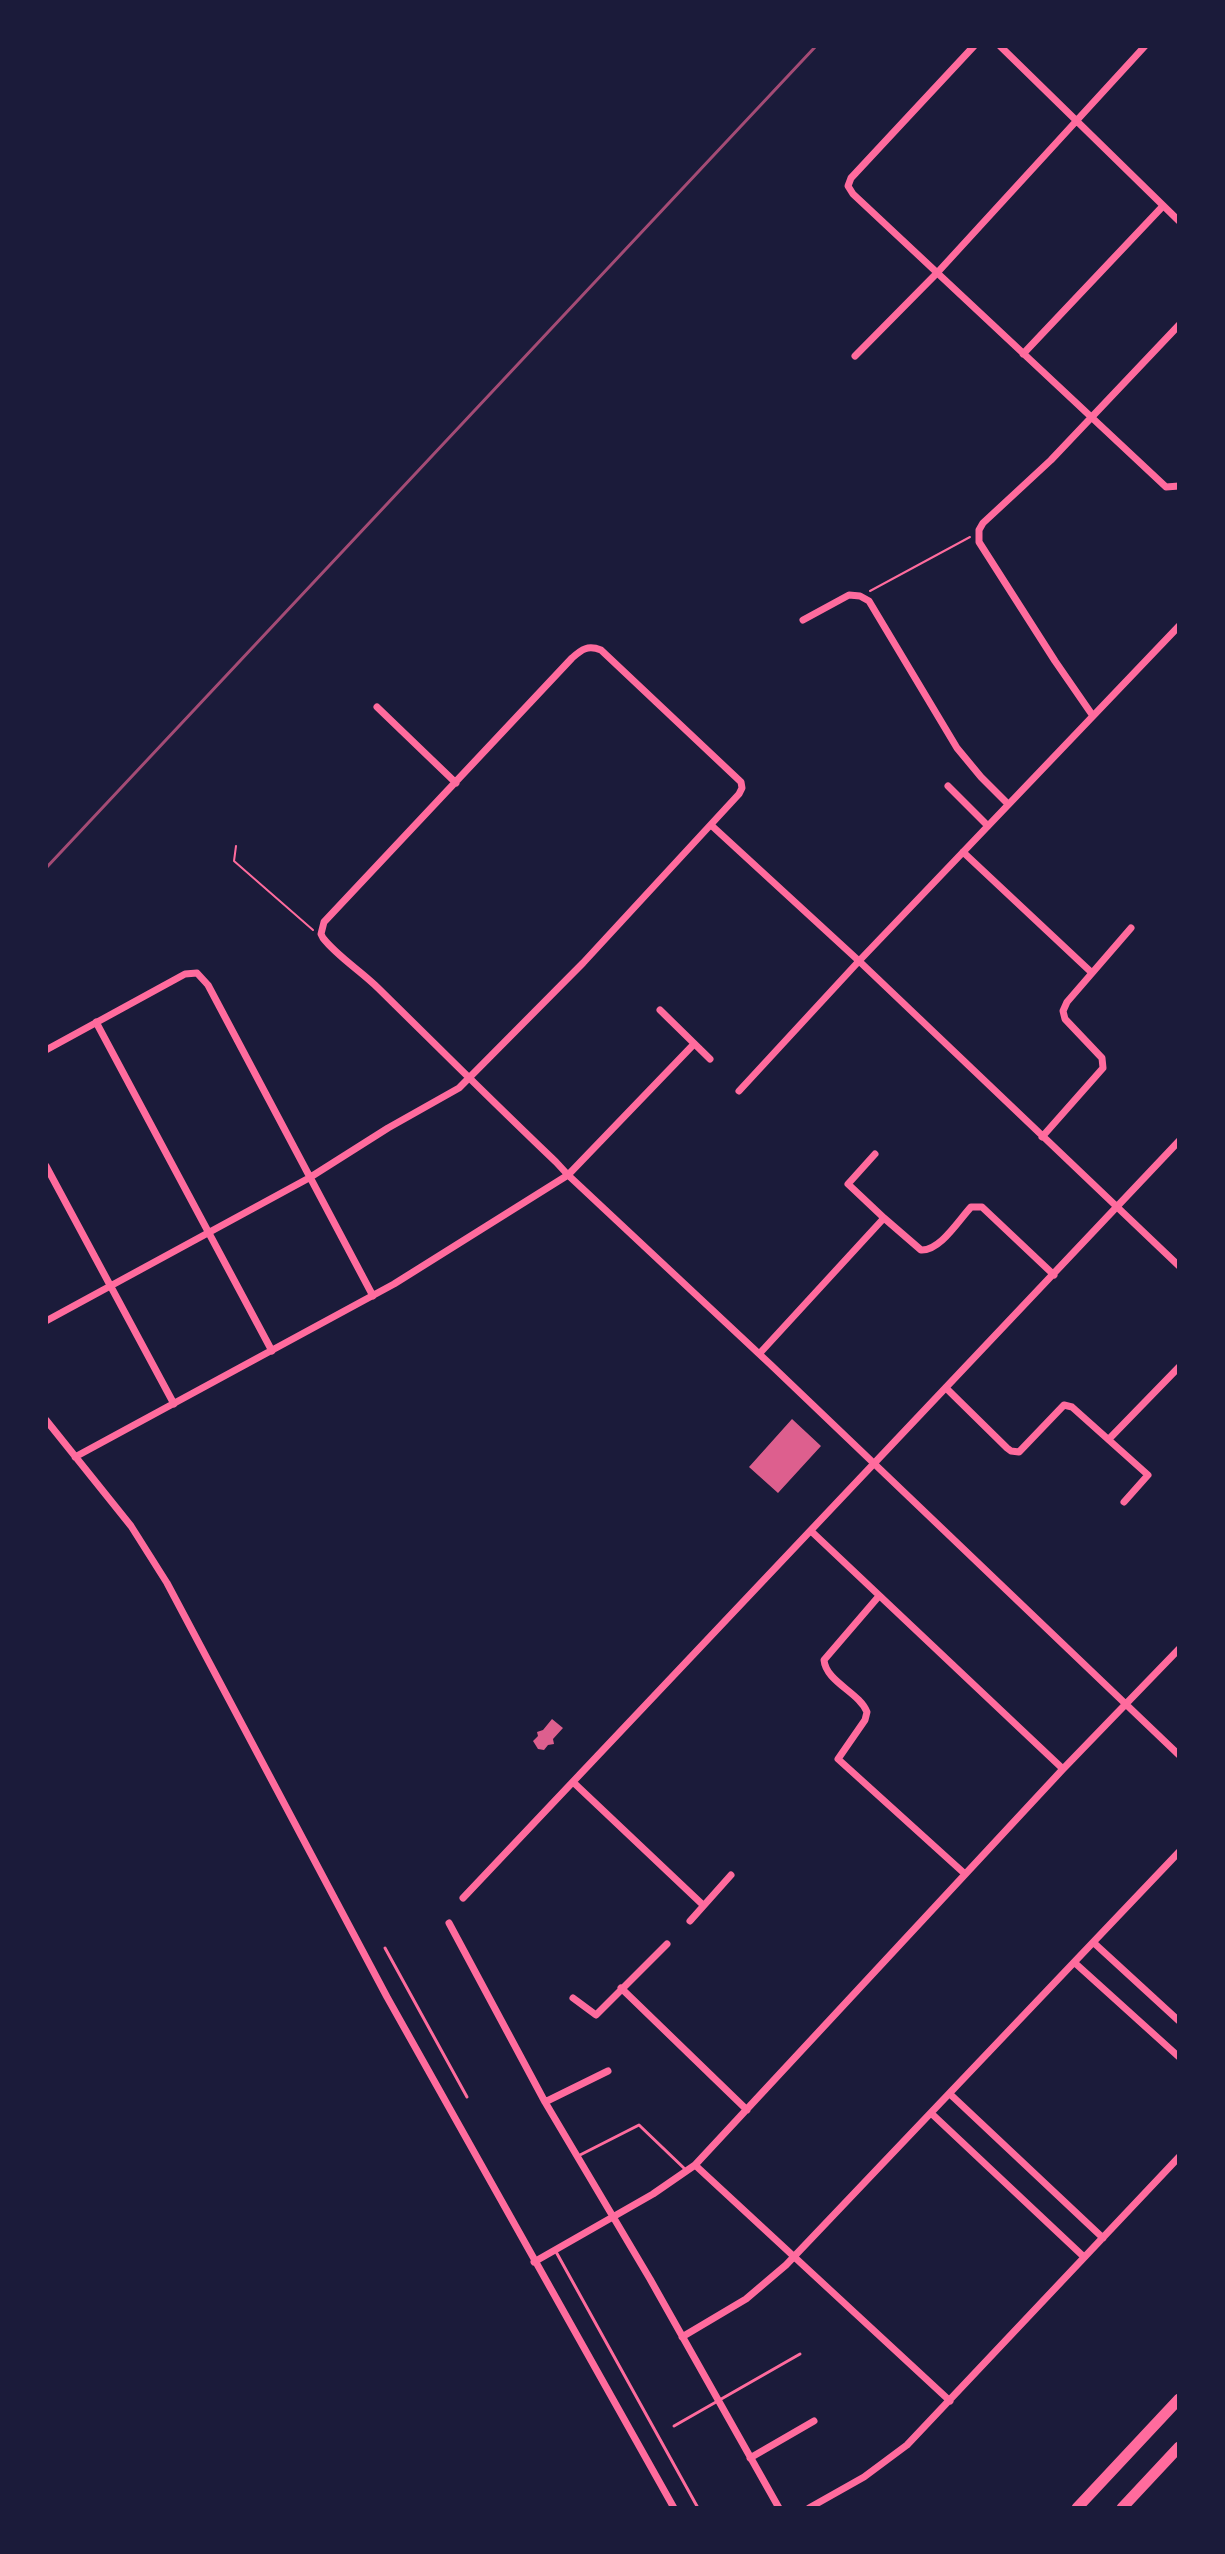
<!DOCTYPE html>
<style>
body{margin:0}
#map{position:relative;width:1225px;height:2554px;overflow:hidden;background:#1b1b3a;font-family:Commissioner,sans-serif}
canvas{display:block}
.frame{position:absolute;inset:0;border:48px solid #1b1b3a;pointer-events:none}
</style>
<div id="map">
<canvas width="1225" height="2554"></canvas>
<div class="frame"></div>
</div>
<script>
const ctx = document.querySelector('canvas').getContext('2d');
ctx.lineJoin = 'round';
function paint(path, color) {
  ctx.fillStyle = color;
  ctx.fill(path, 'evenodd');
}
function stroke(path, color, width, dash) {
  ctx.strokeStyle = color;
  ctx.lineWidth = width;
  ctx.lineCap = dash ? 'butt' : 'round';
  ctx.setLineDash(dash || []);
  ctx.stroke(path);
}
paint(new Path2D(`
 M792,1419L821,1446L778,1493L749,1467Z
 M552,1719L563,1728L553,1739L554,1744L548,1745L544,1750L538,1749L533,1741L538,1736L537,1732L543,1730Z`), '#dd5f8e');
stroke(new Path2D(`
 M870,591L970,537
 M236,846L234,861L313,930`), '#ff6b9d', 2);
stroke(new Path2D(`
 M385,1948L467,2097
 M580,2155L639,2125L687,2171
 M555,2250L698,2508
 M674,2426L800,2354`), '#ff6b9d', 3);
stroke(new Path2D(`
 M974,46L851,178L848,186L853,194L1166,487L1179,486
 M1000,46L1179,221
 M1023,354L1163,206
 M855,356L937,273L1145,46
 M803,620L849,595L860,596L869,601L957,748L981,777L1008,804
 M377,707L456,783
 M1093,716L1055,661L979,542V530L983,523L1051,460L1179,325
 M948,786L988,826
 M711,825L859,961L1179,1266
 M963,852L1091,972
 M660,1010L710,1059
 M96,1022L272,1351
 M46,1050L185,974L197,973L208,985L373,1296
 M739,1091L859,961L1179,626
 M1042,1137L1103,1068L1102,1058L1065,1019L1063,1011L1067,1002L1131,928
 M875,1154L848,1184L884,1218
 M46,1166L174,1404
 M46,1321L309,1178L388,1128L459,1088L583,963L739,794L742,788L741,782L601,650C588,645 582,649 572,658L324,922L321,934L323,938C338,957 361,971 378,988C437,1046 496,1105 556,1162L568,1175L771,1365L1179,1755
 M760,1353L884,1218L921,1250C940,1251 958,1221 971,1207H982L1054,1275
 M946,1388L1007,1448L1011,1451L1019,1452L1064,1405L1072,1407L1148,1475L1124,1502
 M46,1420L131,1526L167,1583L387,1997L674,2508
 M1109,1439L1179,1367
 M75,1457L394,1284L568,1175L694,1044
 M811,1531L1063,1769
 M879,1596L824,1660C826,1682 859,1692 867,1712L865,1720L838,1759L965,1874
 M573,1782L703,1905
 M463,1898L1179,1141
 M690,1921L731,1875
 M449,1923L545,2102L650,2279L779,2508
 M1094,1943L1179,2021
 M1075,1963L1179,2057
 M621,1988L747,2110
 M573,1998L596,2015L667,1944
 M951,2095L1103,2238
 M545,2102L608,2071
 M932,2114L1084,2257
 M695,2165L950,2401
 M534,2262L653,2194L695,2165L1063,1769L1179,1649
 M682,2337L746,2299L786,2265L1179,1852
 M750,2458L814,2421
 M809,2508L864,2477L907,2445L1179,2157`), '#ff6b9d', 7);
stroke(new Path2D(`
 M1077,2508L1179,2399
 M1122,2508L1179,2447`), '#ff6b9d', 11);
stroke(new Path2D(`
 M46,868L816,46`), '#a44b75', 3);
</script>
